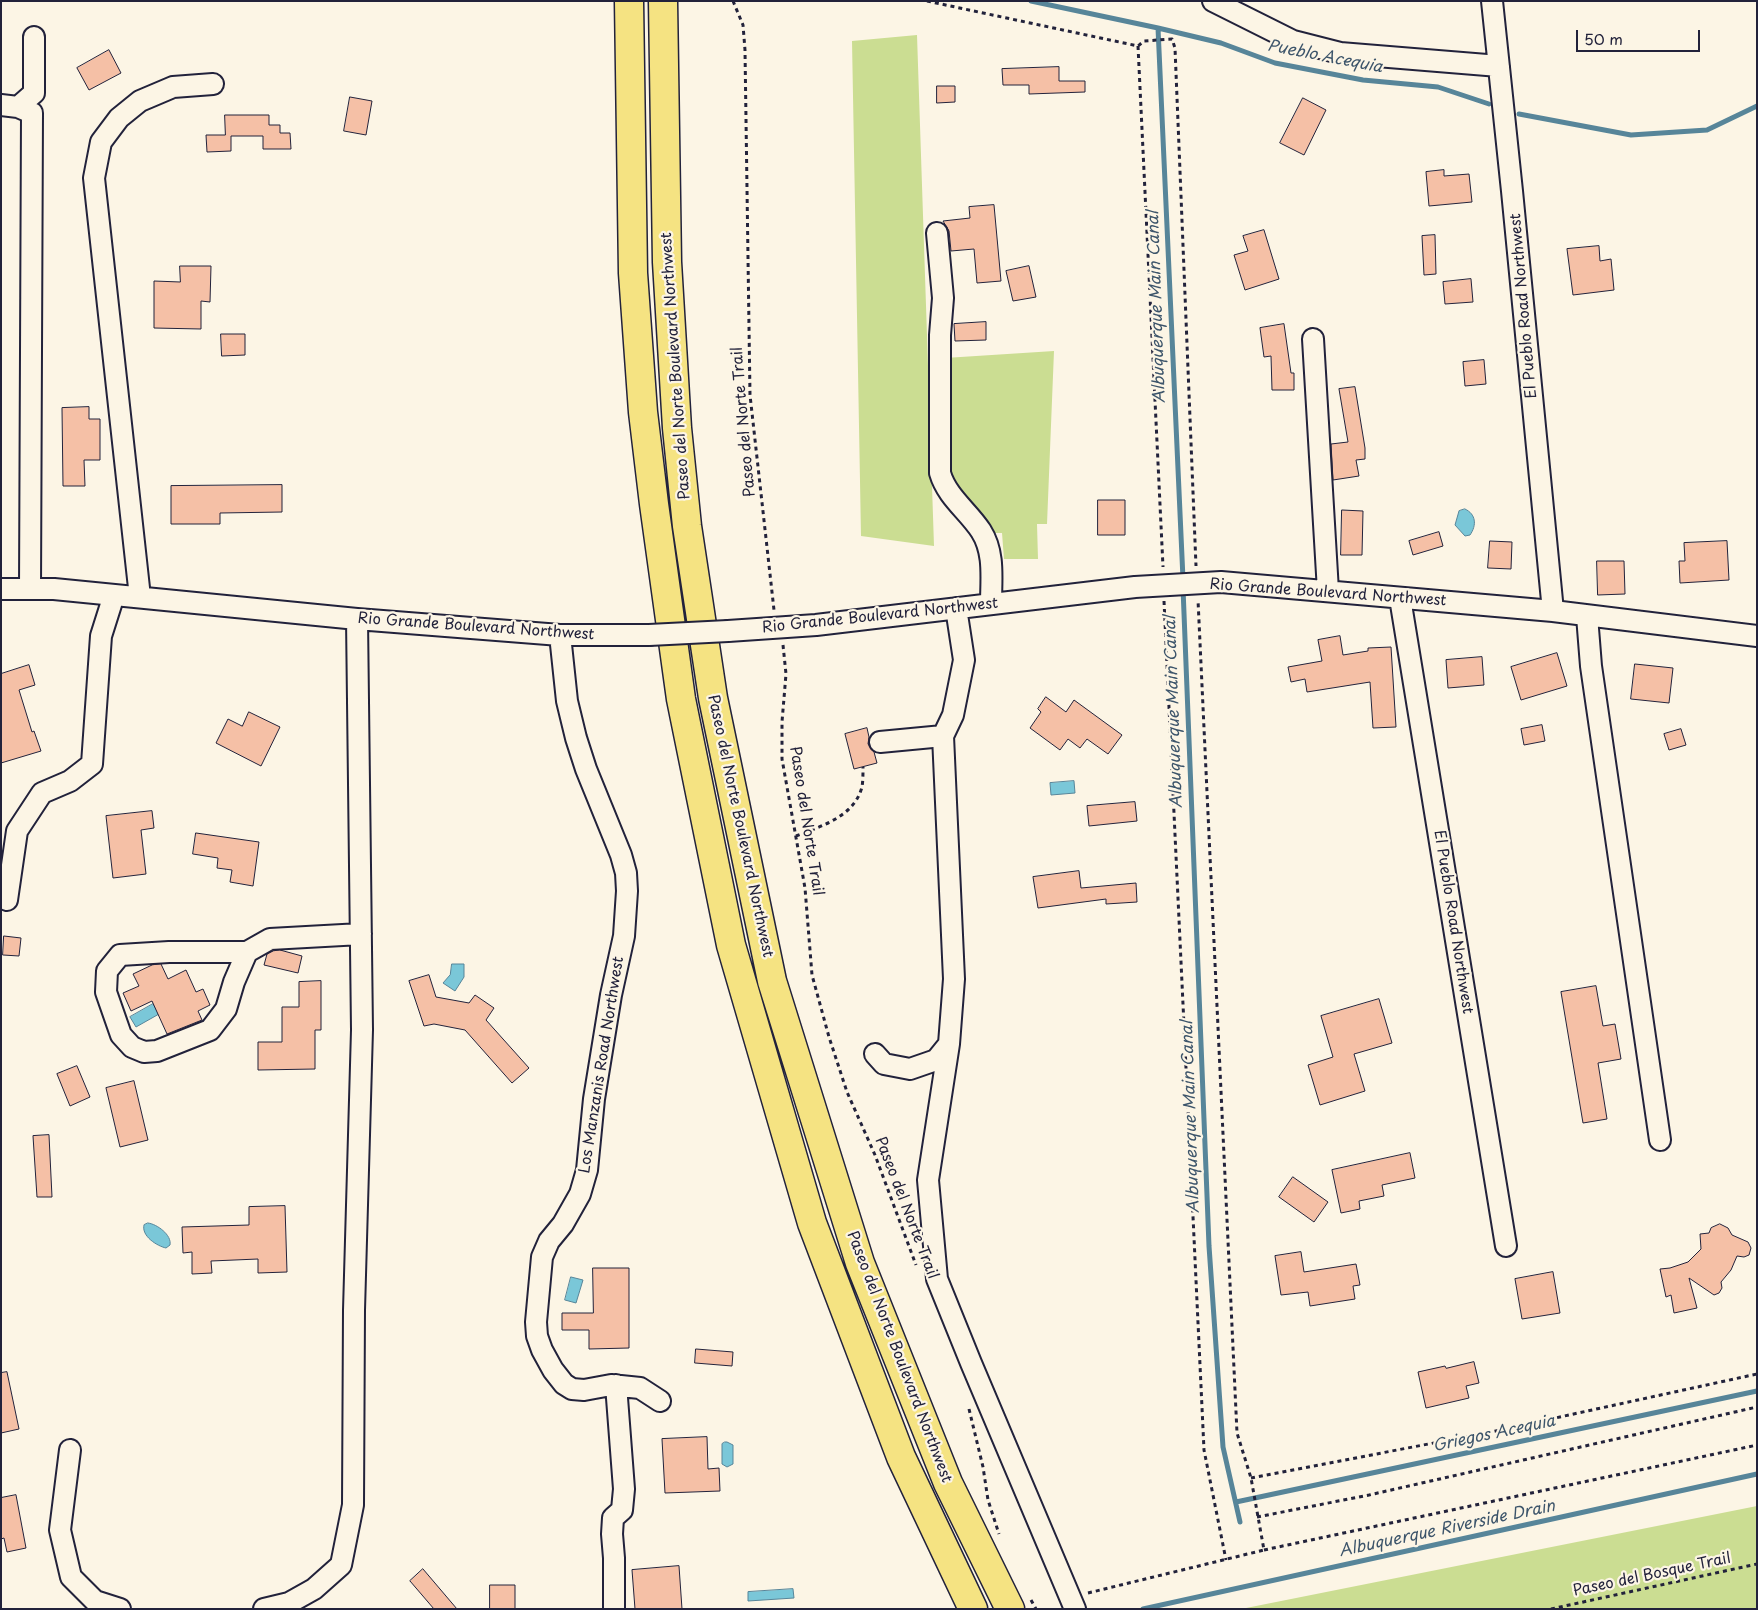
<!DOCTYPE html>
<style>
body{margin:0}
#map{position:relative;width:1758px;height:1610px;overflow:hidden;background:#fcf5e5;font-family:"Playpen Sans",sans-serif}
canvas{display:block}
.frame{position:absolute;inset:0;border:2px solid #22223b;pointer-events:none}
.scale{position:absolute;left:1576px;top:30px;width:124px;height:22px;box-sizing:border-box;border:2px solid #22223b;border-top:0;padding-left:6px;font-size:15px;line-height:18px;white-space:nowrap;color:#22223b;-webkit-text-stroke:4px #fcf5e5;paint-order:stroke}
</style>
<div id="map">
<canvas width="1758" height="1610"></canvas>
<div class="frame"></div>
<div class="scale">50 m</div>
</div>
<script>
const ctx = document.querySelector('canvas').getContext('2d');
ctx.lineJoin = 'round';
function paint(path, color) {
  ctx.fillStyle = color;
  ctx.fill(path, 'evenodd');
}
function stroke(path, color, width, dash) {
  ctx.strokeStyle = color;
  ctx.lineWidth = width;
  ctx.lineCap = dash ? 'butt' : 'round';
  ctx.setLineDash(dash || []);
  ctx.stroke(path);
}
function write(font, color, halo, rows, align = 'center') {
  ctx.font = font + ' "Playpen Sans",sans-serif';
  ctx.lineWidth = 4.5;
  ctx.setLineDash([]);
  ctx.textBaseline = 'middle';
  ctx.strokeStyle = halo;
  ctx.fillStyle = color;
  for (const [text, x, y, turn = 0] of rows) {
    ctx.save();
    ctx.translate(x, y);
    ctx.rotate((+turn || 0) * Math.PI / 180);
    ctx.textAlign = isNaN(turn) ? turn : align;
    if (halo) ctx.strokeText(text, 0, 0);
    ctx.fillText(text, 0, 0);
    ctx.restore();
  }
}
paint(new Path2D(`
 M917,35L934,546L861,536L852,41Z
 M1054,351L1047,524H1037L1038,559H1004L1002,533H993L984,517L959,491L948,472L945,358Z
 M1757,1506V1609H1241Z`), '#cbdd92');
const water = new Path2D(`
 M1465,509C1476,514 1477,525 1470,535L1465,536L1455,525L1459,511Z
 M1074,781L1075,793L1051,795L1050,783Z
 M452,964H464V977L455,991L443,983L450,975Z
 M153,1004L159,1014L136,1027L130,1017Z
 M148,1223C157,1224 172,1235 170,1245L166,1248C157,1246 141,1236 144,1225Z
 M571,1277L583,1280L576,1303L565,1300Z
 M725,1442H727L733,1445V1464L727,1467L722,1464V1444Z
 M793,1589L794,1598L748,1601V1592Z`);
paint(water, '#7ac7d8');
stroke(water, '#578599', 1);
stroke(new Path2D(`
 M1031,1L1158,28L1221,43L1275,63L1363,80L1438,87L1489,104
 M1158,28L1183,579
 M1519,114L1631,135L1707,130L1757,106
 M1183,588L1209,1246L1223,1447L1240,1522
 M1236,1502L1757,1391
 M1143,1609L1757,1474`), '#578599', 5);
const building = new Path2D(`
 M109,50L121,73L89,90L77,68Z
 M1059,67V81H1085V92L1029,94V85H1003L1002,69Z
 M937,86H955V102L937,103Z
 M350,97L372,101L366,135L344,131Z
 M1303,98L1326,110L1304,155L1280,143Z
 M225,115H269V125H280V133H290L291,149H263V136H231V151L207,152L206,135H225Z
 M1444,170V176L1469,174L1472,202L1429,206L1426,172Z
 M994,205L1001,281L977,283L974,249L951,251L949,231L943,221L970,218L969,207Z
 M1264,230L1279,279L1245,290L1234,255L1248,251L1243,236Z
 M1435,235L1436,274L1424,275L1422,236Z
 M1599,246L1600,261L1611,259L1614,290L1573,295L1567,249Z
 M180,266H211L210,302L201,301V329L154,328V281L180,282Z
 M1029,266L1036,297L1013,301L1006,271Z
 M1471,279L1473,302L1445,304L1443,282Z
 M986,322V340L955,341L954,324Z
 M1284,324L1291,373H1294V390H1272L1271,356L1264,357L1260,328Z
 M221,334H245V355L222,356Z
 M1484,360L1486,384L1465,386L1463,362Z
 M1355,387L1365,448V459L1356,460L1359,476L1333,480L1331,444L1348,442L1339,389Z
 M89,407V419H100V460H84L85,486H63L62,408Z
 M282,485V512L220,513V524H171V486Z
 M1098,500H1125V535H1098Z
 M1342,510L1363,511L1362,555H1341Z
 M1439,532L1443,546L1413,555L1409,541Z
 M1490,541L1512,542L1511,569L1488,568Z
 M1727,541L1729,580L1680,583L1679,561H1685L1684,543Z
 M1597,561H1624L1625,594L1598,595Z
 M1340,636L1343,655L1368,651V648L1391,647L1396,727L1373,728L1370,682L1307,692L1305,679L1291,682L1288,667L1322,661L1318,640Z
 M1557,653L1567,686L1521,700L1511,667Z
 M1482,657L1484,685L1448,688L1446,660Z
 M1635,664L1673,668L1669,703L1631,699Z
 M29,665L35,685L19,690L32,732L34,731L41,751L1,763V674Z
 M1046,697L1066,712L1074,700L1122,735L1108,754L1087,739L1080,748L1068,739L1060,750L1030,728L1041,712L1038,709Z
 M249,712L280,727L261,766L216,743L228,719L242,726Z
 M1542,725L1545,741L1524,745L1521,729Z
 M867,728L869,737L868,744L874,752L877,763L854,769L845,734Z
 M1681,729L1686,745L1669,750L1664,734Z
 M1135,802L1137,821L1089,826L1087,806Z
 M152,811L154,828L141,830L146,874L113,878L106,816Z
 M196,833L259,842L253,886L230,882L232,870L217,868L218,858L193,854Z
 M1079,871L1081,888L1136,883L1137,902L1106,904V899L1038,908L1033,877Z
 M4,936L21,938L19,956L3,955Z
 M280,950L302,956L298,973L264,965L267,954L273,951Z
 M161,964L168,979L186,970L196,992L203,989L210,1005L198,1011L202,1020L167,1034L152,1001L131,1011L123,993L139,986L133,974L152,965Z
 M429,975L436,997L469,1003L475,995L494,1008L486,1020L529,1068L512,1083L465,1030L434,1024L424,1026L409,981Z
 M321,981V1030H315V1069L258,1070V1042H282V1007H299V982Z
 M1596,986L1603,1026L1615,1024L1621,1059L1598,1063L1607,1119L1583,1123L1561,992Z
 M1379,999L1392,1043L1354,1054L1365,1091L1320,1105L1308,1065L1333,1057L1321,1016Z
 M77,1066L90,1097L70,1106L57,1074Z
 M134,1081L148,1140L120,1147L106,1088Z
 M49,1135L52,1197H37L33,1136Z
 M1410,1153L1415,1178L1382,1185L1384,1196L1359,1201L1360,1209L1341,1213L1332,1170Z
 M1293,1177L1328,1202L1314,1222L1279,1197Z
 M285,1206L287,1272L258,1273V1259L211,1261L212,1273L192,1274V1252L183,1253L182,1227L249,1225V1207Z
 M1720,1224L1728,1228L1732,1235L1748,1242L1751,1248L1749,1255L1744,1257L1737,1256L1731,1270L1721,1282L1722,1288L1719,1293L1714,1295L1689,1278L1697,1308L1674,1313L1671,1295L1666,1297L1660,1269L1670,1268L1688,1262L1701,1249L1700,1234L1709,1233L1711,1228Z
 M1301,1252L1304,1272L1356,1264L1360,1285L1353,1286L1355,1299L1310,1306L1308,1292L1281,1295L1275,1256Z
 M593,1268H629V1348L589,1349V1330H562V1313H593Z
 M1553,1272L1560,1313L1522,1319L1515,1279Z
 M696,1349L733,1352L732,1366L695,1363Z
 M1474,1362L1479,1383L1466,1386L1469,1398L1426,1408L1418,1372L1445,1366L1446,1368Z
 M7,1372L19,1429L1,1433V1373Z
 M707,1437L708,1469L719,1468L720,1491L665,1493L662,1439Z
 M16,1495L26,1548L7,1552L4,1538L1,1539V1498Z
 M679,1566L682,1609H635L632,1570Z
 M423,1569L457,1609H434L410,1581Z
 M490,1585H515V1609H490Z`);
paint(building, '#f5c0a6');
stroke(building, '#22223b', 1);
const minor = new Path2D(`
 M1213,1L1293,41L1340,53L1499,66
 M1492,1L1512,191L1553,611
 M1,105L18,107L32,113L30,589
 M18,107L34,93V37
 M937,233L943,298L940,335V473C947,497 968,511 981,531C995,553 991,579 991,604
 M1313,339L1328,591
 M1,589H54L357,619L560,635H649
 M140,597L94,178L101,142L119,118L140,101L173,87L213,84
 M1400,598L1506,1246
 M1587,616L1591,666L1660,1140
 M728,631L816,625L1135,587L1221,582L1553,611L1757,636
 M560,635L567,701L576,738L586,769L621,855L626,873L627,891L624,936L611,995L594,1099L587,1170L580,1194L563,1224L549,1241L542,1257L536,1322L537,1336L542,1350L553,1370L564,1384L572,1389L584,1390L611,1385L640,1388L660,1401
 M880,742L943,736
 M7,900L17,831L42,793L70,781L92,764L101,636L114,595
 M247,952H169L120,955L107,971L106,992L121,1035L132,1047L144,1052L157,1051L210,1030L226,1009L234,982L247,952L270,939L361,934
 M949,1044L928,1180L937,1279L971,1363L1075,1609
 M875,1054L884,1064L910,1069L936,1060L949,1044L954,979L943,736L953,715L964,660L956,608
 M70,1450L60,1530L71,1577L95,1601L120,1609
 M264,1609L289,1603L314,1589L341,1565L353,1505L354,1310L362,1030L357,619
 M614,1609V1558L612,1534L613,1518L622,1510L624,1489L616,1385`);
const highway = new Path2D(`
 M629,1L633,273L643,412L654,504L681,699L731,945L812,1223L901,1457L973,1609
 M663,1L667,262L677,428L687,526L713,698L772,981L860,1263L948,1483L1010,1609`);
stroke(minor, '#22223b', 24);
stroke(highway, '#22223b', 31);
stroke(new Path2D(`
 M733,1L743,25L745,50L750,395L774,610
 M927,1L1138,46L1144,41L1172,39L1175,48L1196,566
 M1138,46L1163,567
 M1164,601L1204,1450L1226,1560
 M783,645L786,674L782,722V759L805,888L812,975L829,1037L847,1092L875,1155L916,1265
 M796,836C821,826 854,817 862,787C863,781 863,773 863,767
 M969,1409L983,1467L988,1500L999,1534
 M1251,1478L1491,1432L1757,1374
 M1257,1517L1369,1495L1757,1407
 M1264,1550L1757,1445
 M1088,1593L1264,1550L1251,1478L1237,1433L1198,600
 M1031,1600L1036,1609
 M1551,1609L1757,1564`), '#22223b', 3, [4, 4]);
stroke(minor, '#fcf5e5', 20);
stroke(highway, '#f5e382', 28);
const minorBridge = new Path2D(`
 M649,635L728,631`);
stroke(minorBridge, '#22223b', 24, []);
stroke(minorBridge, '#fcf5e5', 20);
write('15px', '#22223b', '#fcf5e5', [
 ["El Pueblo Road Northwest",1524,306,-95],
 ["Paseo del Norte Boulevard Northwest",676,366,-94],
 ["Paseo del Norte Trail",744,422,-95],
 ["Rio Grande Boulevard Northwest",1328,593,4],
 ["Rio Grande Boulevard Northwest",880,616,-6],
 ["Rio Grande Boulevard Northwest",476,627,4],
 ["Paseo del Norte Trail",806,821,81],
 ["Paseo del Norte Boulevard Northwest",740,826,78],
 ["El Pueblo Road Northwest",1453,922,81],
 ["Los Manzanis Road Northwest",602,1065,-81],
 ["Paseo del Norte Trail",906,1208,69],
 ["Paseo del Norte Boulevard Northwest",899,1357,69],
 ["Paseo del Bosque Trail",1652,1575,-12]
]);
write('italic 16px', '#3c546a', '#fcf5e5', [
 ["Pueblo Acequia",1325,57,11],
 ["Albuquerque Main Canal",1157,307,-92],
 ["Albuquerque Main Canal",1174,712,-92],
 ["Albuquerque Main Canal",1191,1117,-92],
 ["Griegos Acequia",1494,1434,-12],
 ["Albuquerque Riverside Drain",1447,1529,-12]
]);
</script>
